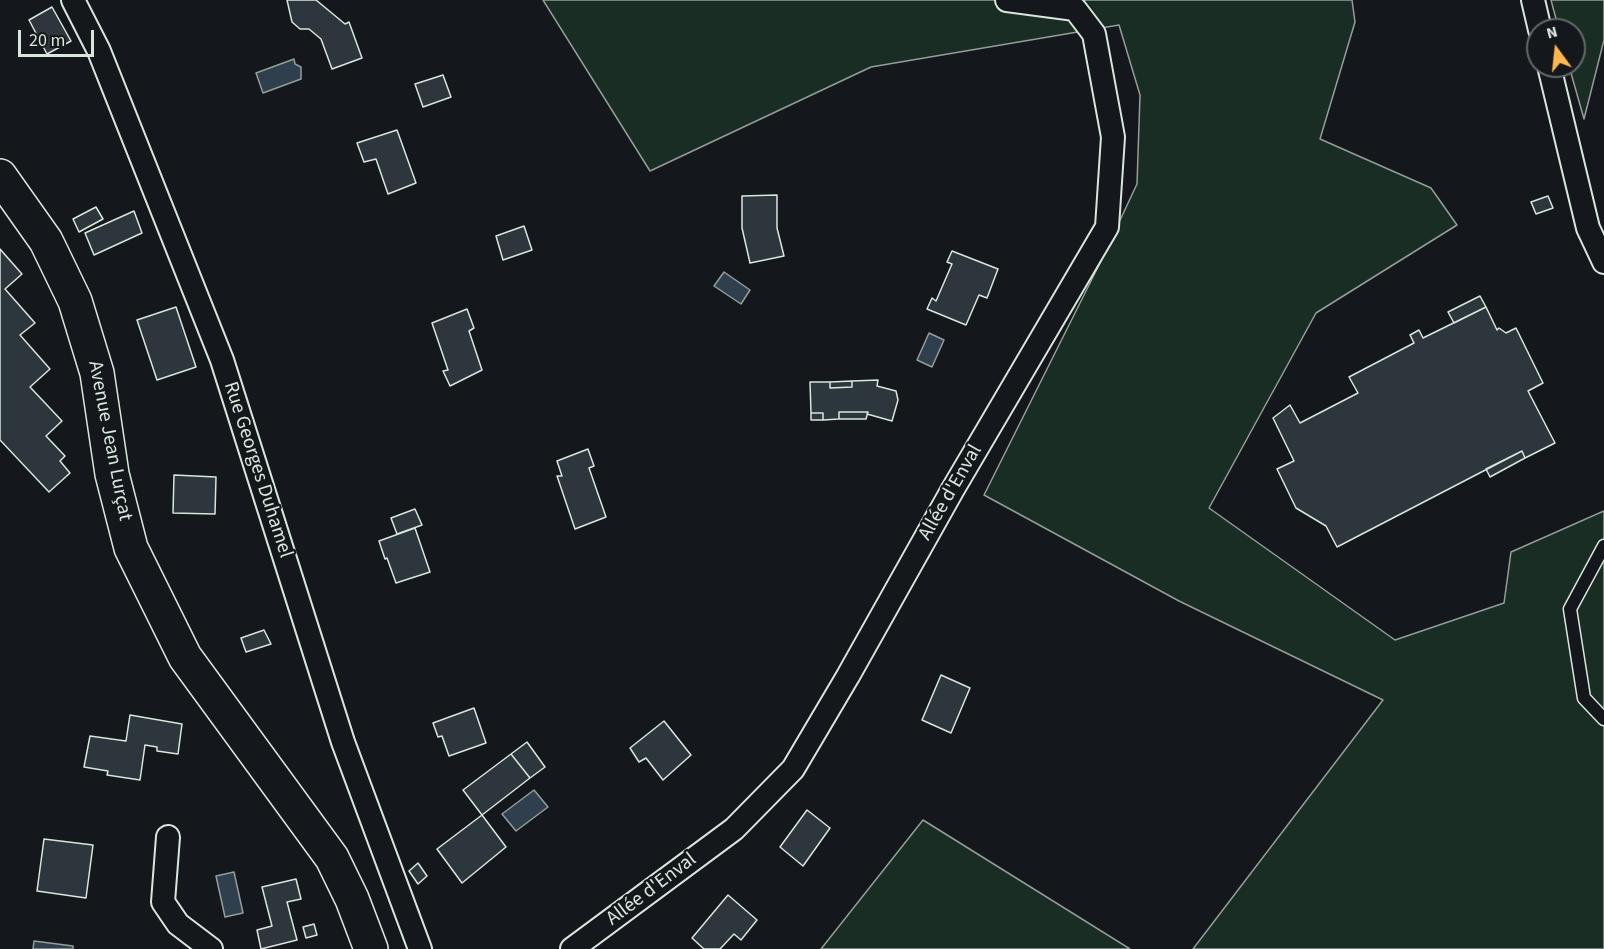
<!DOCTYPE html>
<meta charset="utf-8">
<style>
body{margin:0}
#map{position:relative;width:1604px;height:949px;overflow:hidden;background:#14181c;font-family:"Source Sans 3",sans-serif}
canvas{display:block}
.north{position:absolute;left:1526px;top:18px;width:60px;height:60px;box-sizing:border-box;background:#14181c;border:2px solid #626a69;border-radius:50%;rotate:345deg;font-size:16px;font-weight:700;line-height:24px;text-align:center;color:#d8e6dc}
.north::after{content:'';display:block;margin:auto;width:21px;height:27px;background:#ffb74d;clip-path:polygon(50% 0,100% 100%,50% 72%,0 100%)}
.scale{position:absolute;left:18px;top:30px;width:76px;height:27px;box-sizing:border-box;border:3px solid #d8e6dc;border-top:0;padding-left:8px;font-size:18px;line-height:21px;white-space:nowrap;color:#d8e6dc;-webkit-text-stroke:4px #14181c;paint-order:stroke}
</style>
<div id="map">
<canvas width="1604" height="949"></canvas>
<div class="north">N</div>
<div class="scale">20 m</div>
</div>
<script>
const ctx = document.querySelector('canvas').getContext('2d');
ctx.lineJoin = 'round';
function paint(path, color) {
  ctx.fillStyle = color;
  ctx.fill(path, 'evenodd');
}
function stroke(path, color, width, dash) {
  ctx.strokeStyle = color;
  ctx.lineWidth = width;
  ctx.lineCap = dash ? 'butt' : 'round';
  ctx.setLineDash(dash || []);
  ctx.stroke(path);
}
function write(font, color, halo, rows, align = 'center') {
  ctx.font = font + ' "Source Sans 3",sans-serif';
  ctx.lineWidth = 4.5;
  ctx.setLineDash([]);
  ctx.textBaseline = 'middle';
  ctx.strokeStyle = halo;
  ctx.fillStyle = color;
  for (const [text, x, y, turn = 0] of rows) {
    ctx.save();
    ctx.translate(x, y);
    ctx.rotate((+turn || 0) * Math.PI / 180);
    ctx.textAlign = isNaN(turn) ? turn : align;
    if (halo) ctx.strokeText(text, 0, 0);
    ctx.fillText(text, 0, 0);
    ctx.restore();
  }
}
const green = new Path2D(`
 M543,0H1352L1355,22L1320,139L1431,188L1457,225L1316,313L1209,508L1395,640L1504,603L1511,552L1604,511V949H1193L1383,700L1179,601L984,495L1099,265L1137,184L1140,95L1119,25L871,67L650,171Z
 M1551,0H1604V40L1584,119L1569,66H1574V30H1559Z
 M923,820L1130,949H821Z`);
paint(green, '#1a2d24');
stroke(green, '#939e99', 1.5);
const water = new Path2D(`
 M294,59L295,64L301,67V79L263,93L256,73Z
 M724,272L750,290L741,304L714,286Z
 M929,333L944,340L932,367L917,360Z
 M534,790L548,807L516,831L502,814Z
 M234,872L243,913L225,917L216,876Z
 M34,941L73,946V949H33Z`);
paint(water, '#2f3f4d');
stroke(water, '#939e99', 1.5);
const building = new Path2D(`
 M287,0H316L345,24L349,22L362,58L332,69L321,39L309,29H300L292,22Z
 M52,7L71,41L47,54L29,20Z
 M443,75L451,97L423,107L415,84Z
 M397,130L416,183L388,194L376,159L364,162L357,143Z
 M777,195V228L784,256L750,263L742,228V196Z
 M1548,196L1553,208L1536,214L1531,202Z
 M96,207L103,219L79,232L73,219Z
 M134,211L142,233L94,255L85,233Z
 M524,226L532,250L503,260L496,236Z
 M0,249L22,274L5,289L35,323L20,335L50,369L30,387L62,421L46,436L65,456L60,461L70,473L49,492L0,440Z
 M952,251L998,269L987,298L979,295L966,325L927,309L932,298L936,301L952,264L947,262Z
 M1480,296L1486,307L1454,323L1448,312Z
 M176,307L196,367L157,380L137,320Z
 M1486,307L1497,330L1499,328L1506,333L1516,328L1543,383L1528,391L1555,443L1525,458L1522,451L1337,547L1326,526L1296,508L1277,469L1294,461L1273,418L1290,405L1300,423L1358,393L1349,377L1414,343L1410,335L1419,330L1423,338Z
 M467,309L474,328L469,331L482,370L450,386L443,371L448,370L432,323Z
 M878,380L877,386L896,391L898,400L892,421L867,414L868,412H839V419L823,420V413H811L810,382H830V388L852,387V381Z
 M852,381V387L830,388V382Z
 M839,412H868L866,419H839Z
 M811,413H823V420H811Z
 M588,449L594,466L589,468L606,517L575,529L557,476H562L557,461Z
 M1522,451L1525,458L1490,477L1486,469Z
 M174,475L216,477L215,514L173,513Z
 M415,509L422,525L397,534L391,518Z
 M415,528L430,572L396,583L387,558L385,559L379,541Z
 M264,630L271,644L246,652L241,638Z
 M941,675L970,688L951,733L922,720Z
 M474,708L486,743L449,756L442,736L438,737L433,723Z
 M130,715L182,724L178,754L157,751V747L145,745L140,780L107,775L108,771L84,767L90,736L126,741Z
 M664,721L691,755L663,780L646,758L639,762L630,748Z
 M527,742L545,767L530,778L511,754Z
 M511,754L530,778L482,815L463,790Z
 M807,810L830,828L803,866L780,847Z
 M482,815L506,847L462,883L437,849Z
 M44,839L93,845L86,898L37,891Z
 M418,863L427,876L418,884L409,871Z
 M296,879L301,899L287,902L297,940L261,949L257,930L272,926L262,887Z
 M728,895L757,920L741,940L734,934L720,949H704L692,938Z
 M314,924L317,935L306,938L303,927Z`);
paint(building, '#2c363c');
stroke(building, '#d8e6dc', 1.5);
const service = new Path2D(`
 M1604,546L1570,609L1584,698L1604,719`);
const minor = new Path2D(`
 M73,0L99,51L222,360L343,742L420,949
 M1533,0L1540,30
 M1549,66L1588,228L1604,262
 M168,837L163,902L178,924L211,949
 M572,949L734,829L793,769L848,676L953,489L1107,227L1113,137L1094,34L1075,9L1007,0`);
const secondary = new Path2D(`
 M0,176L46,241L75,301L97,373L112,474L131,548L185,657L332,858L352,899L371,949`);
stroke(service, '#d8e6dc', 15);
stroke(minor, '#d8e6dc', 26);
stroke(secondary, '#d8e6dc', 36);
stroke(service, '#14181c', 12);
stroke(minor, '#14181c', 22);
stroke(secondary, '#14181c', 33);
write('20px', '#d8e6dc', '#14181c', [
 ["Avenue Jean Lurçat",109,441,79],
 ["Rue Georges Duhamel",257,470,72],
 ["Allée d'Enval",951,493,-60],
 ["Allée d'Enval",652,890,-37]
]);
</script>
